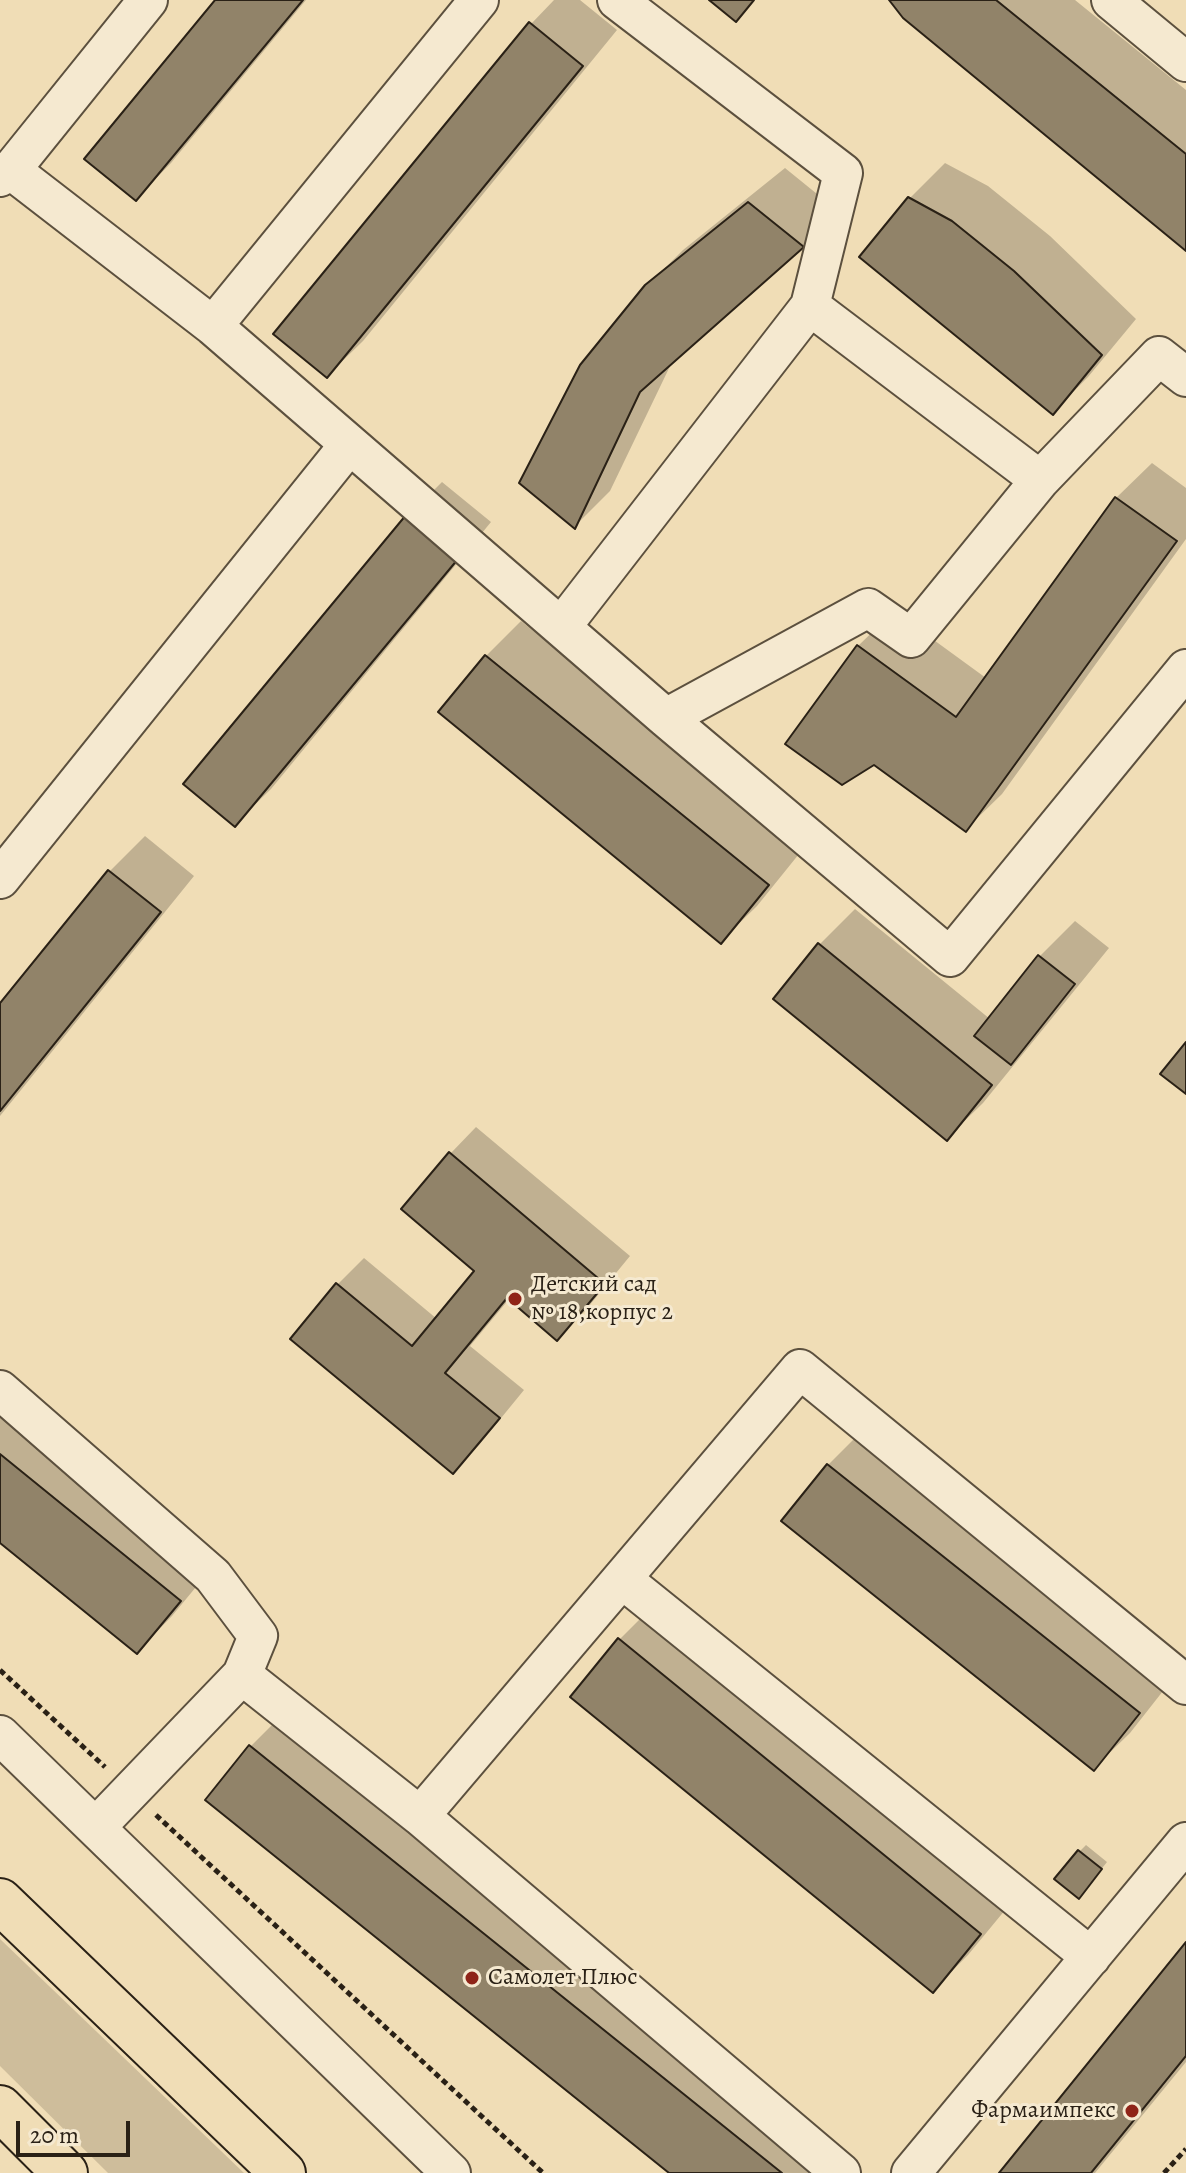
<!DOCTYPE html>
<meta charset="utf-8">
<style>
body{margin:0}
#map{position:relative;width:1186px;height:2173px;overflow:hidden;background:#f0ddb6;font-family:Alegreya,serif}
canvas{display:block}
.scale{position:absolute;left:16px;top:2121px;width:114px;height:36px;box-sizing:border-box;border:4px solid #2a2116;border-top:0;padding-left:10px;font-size:24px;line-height:28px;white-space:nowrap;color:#2a2116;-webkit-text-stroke:6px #f5e9d0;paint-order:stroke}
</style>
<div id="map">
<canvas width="1186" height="2173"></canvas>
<div class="scale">20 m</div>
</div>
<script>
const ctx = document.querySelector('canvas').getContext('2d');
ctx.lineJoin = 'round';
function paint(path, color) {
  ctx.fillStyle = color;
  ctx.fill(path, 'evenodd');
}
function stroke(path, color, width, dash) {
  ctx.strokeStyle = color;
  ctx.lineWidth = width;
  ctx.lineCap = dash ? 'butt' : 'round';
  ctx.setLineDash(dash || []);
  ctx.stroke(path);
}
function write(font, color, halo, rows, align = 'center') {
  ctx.font = font + ' Alegreya,serif';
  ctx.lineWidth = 6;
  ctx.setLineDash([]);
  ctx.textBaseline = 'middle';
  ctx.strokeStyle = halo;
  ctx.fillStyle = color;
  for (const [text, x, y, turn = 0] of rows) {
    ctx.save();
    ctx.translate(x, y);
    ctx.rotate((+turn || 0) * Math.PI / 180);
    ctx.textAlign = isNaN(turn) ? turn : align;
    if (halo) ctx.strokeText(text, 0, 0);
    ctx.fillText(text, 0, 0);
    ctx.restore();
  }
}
paint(new Path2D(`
 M0,1939L244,2173H108L0,2066Z`), '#cebd9b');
paint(new Path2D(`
 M218,0H306L171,163L136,199Z
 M554,0H580L617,30L363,341L327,376L531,24Z
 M891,0H1075L1186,90V249Z
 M945,163L988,186L1050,236L1136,319L1088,377L1053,412L910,198Z
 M785,168L838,211L803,246L672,362L610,491L575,526L647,286L683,250Z
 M1152,463L1186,488V539L1002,794L966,829L858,646L894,611L986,678L1116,498Z
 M442,482L491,522L271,789L235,824L407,517Z
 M521,621L803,849L757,906L721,941L441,712L486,656Z
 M145,836L194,876L0,1116V1006L110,871Z
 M855,909L990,1019L1040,956L1075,921L1109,948L983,1103L947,1138L820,944Z
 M476,1127L630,1256L584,1312L557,1338L510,1298L470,1346L524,1390L479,1445L453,1471L338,1284L364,1258L437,1319L477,1271L450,1154Z
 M0,1390L215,1564L172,1616L137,1652L0,1541Z
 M863,1430L1174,1677L1130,1733L1094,1768L828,1465Z
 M655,1604L1015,1898L968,1955L933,1990L573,1696L620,1639Z
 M286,1711L861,2173H672L208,1800L251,1746Z
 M1086,1845L1107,1862L1085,1890L1079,1852Z
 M1186,1945V2062L1095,2173H1001Z`), '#0003');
const building = new Path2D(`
 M215,0H303L136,201L84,159Z
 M709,0H754L736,22Z
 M889,0H996L1186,154V251L903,18Z
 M529,22L583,66L327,378L273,334Z
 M908,197L952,221L1014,271L1102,355L1053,415L859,257Z
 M748,202L804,247L640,392L575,529L519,483L580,365L645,285Z
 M1115,497L1177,541L966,832L874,765L842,785L785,744L857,645L956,717Z
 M406,515L458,559L235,827L183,784Z
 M485,655L769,885L721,944L438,712Z
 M108,870L161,912L0,1111V1003Z
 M818,943L992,1085L947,1141L773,999Z
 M1038,955L1075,984L1011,1065L974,1036Z
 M1186,1042V1094L1160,1074Z
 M449,1152L605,1284L557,1341L507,1298L445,1373L500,1418L453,1474L290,1339L336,1283L412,1346L474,1271L401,1209Z
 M0,1454L181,1601L137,1654L0,1543Z
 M827,1464L1140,1713L1094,1771L781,1521Z
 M618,1638L981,1934L933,1993L570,1697Z
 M249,1745L782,2173H669L205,1800Z
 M1078,1850L1102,1869L1079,1899L1054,1879Z
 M1186,1942V2056L1091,2173H999Z`);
paint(building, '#918369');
stroke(building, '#2a2116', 2);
const minor = new Path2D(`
 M617,0L843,173L810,306
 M1111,0L1186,62
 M11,170L148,0
 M0,177L11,170L213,326L666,718L950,957L1186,669
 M213,326L479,0
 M1040,480L1159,356L1186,377
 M562,626L810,306L1040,480L911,638L868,608L666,718
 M0,879L349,445
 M0,1390L213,1576L258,1636L242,1675L420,1816L841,2173
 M622,1579L1091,1957
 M0,1735L451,2173
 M420,1816L800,1369L1186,1685
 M97,1826L242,1675
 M911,2173L1186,1842`);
const major = new Path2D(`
 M0,1901L283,2173
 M0,2108L65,2173`);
stroke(minor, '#5c503e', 42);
stroke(major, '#2a2116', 48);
stroke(new Path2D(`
 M0,1670L105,1767
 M156,1815L543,2173
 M1164,2173L1186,2149`), '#2a2116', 5, [6, 4]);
stroke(minor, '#f5e9d0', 38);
stroke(major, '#f0ddb6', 44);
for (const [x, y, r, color] of [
 [515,1299,8,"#8f2418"],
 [472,1978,8,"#8f2418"],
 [1132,2111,8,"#8f2418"]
]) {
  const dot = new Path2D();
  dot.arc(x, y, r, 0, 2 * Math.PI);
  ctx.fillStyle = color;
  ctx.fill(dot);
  stroke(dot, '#f5e9d0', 3);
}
write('24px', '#2a2116', '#f5e9d0', [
 ["Детский сад",531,1285],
 ["№ 18,корпус 2",531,1313],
 ["Самолет Плюс",488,1978],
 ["Фармаимпекс",1116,2111,"right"]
], 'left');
</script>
